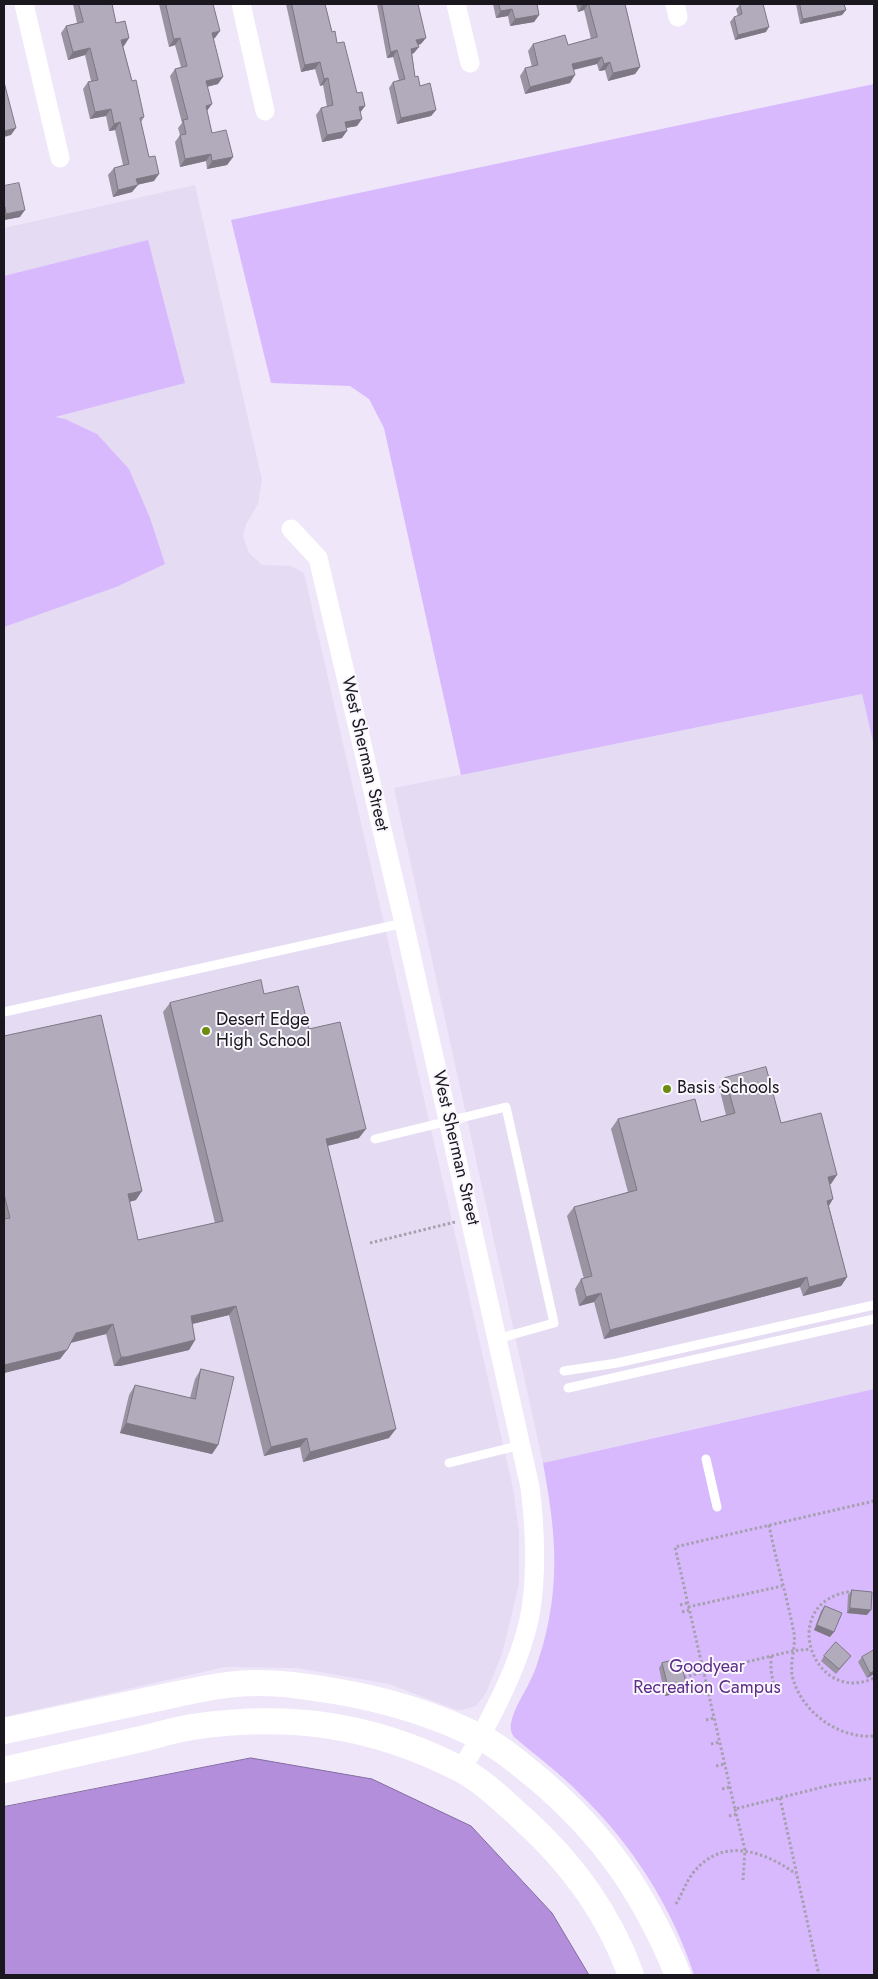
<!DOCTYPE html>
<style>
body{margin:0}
#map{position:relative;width:878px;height:1979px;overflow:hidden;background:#efe7f9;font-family:Jost,sans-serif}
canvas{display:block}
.frame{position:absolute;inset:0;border:5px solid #1a181e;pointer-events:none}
</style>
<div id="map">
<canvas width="878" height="1979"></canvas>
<div class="frame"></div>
</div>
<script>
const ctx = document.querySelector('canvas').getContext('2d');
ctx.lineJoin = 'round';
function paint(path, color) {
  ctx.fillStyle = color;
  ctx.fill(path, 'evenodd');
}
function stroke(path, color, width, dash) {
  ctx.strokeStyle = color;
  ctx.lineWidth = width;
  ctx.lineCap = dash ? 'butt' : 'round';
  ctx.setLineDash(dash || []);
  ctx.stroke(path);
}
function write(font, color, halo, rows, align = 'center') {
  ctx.font = font + ' Jost,sans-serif';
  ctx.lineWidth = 4;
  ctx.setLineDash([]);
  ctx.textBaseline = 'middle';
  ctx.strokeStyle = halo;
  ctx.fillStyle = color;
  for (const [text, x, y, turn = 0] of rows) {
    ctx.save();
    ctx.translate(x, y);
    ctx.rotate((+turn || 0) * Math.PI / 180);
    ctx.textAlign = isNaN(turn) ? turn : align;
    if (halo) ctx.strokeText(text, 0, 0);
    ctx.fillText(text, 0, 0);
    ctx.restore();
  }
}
paint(new Path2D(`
 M195,185L262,480L258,504L246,524L243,536L249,553L262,565L291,566L304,573L513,1488L519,1531V1584L502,1654L486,1693L476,1706L466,1709L457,1710L389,1684L297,1668L225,1667L4,1717V228Z
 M862,694L874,746V1389L543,1463L394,788Z`), '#e5dbf3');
paint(new Path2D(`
 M874,84V746L862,694L461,775L384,428L369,399L350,386L271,383L231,220Z
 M148,240L185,383L55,417L65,419L97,434L129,469L150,518L165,564L116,587L4,627V276Z
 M874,1389V1975H694C672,1907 632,1844 580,1794C560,1773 536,1756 514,1737C511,1733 510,1728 511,1723C514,1708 524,1694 530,1681C536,1670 539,1657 543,1645C561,1579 555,1529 543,1463Z`), '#d8b9fe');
const water = new Path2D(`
 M251,1758L372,1779L471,1826L552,1913L589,1975H4V1807Z`);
paint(water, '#b28edb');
stroke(water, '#846ba2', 1);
stroke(new Path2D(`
 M370,1243L455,1222
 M874,1501L675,1547L735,1809L831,1785L874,1778
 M769,1525C776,1561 787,1597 794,1633C796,1647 790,1661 792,1675C800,1711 838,1739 874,1736
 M854,1591C775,1599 812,1707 874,1678
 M680,1605L687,1603
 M688,1607L782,1586
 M682,1612L689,1610
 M771,1656V1670L774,1687
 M684,1677L792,1651L810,1649
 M706,1720L714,1718
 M711,1744L720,1742
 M716,1766L725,1764
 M722,1789L730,1787
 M780,1798L819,1975
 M735,1809L745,1850L743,1880
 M729,1816L736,1814
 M676,1904C682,1894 686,1882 693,1873C722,1836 764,1851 796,1874`), '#a6a0ae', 3, [2.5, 2.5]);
stroke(new Path2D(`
 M4,1012L404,923
 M375,1139L506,1107L554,1323L497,1339
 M564,1371L617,1363L874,1305
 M568,1388L874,1319
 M706,1459L717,1507
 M449,1463L521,1445`), '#fff', 9);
stroke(new Path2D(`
 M24,4L60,158
 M241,4L265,111
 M456,4L470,63
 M675,4L678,17
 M291,529L318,558L404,923L530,1487C535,1527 537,1568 531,1609C523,1660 488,1725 461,1770`), '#fff', 19);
stroke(new Path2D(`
 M4,1731C54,1720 104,1710 154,1699C189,1692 226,1682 262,1683C286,1683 310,1687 334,1691C383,1699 436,1715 480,1737C500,1747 519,1763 536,1777C604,1834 645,1894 678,1975
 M4,1770C48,1760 92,1750 137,1740C155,1736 173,1730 192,1727C289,1713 372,1724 460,1769C483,1781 503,1801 522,1818C570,1861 609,1914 631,1975`), '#fff', 26);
paint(new Path2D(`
 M73,4H112L116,23L124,46H123L132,81L144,117L141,122L154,181L137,185L132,192L113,197L108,175L114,168L123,165L115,130L109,131L106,116L90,119L83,89L88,82L91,81L85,55L68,60L61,33L66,26L77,23Z
 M159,4H213L215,38L213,39L218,84L207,87V111L212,133L233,157L227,165L207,169L206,161L180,167L175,142L180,135L178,128L182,123L170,76L175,69L181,67L175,45L169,47Z
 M286,4H325L332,32L337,43L357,93L365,106L360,112L357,126L346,128L342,138L322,142L316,115L321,108L327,107L323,85L320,86L315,69L301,72Z
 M377,4H418L421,44L418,45L414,53L412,54L415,77L436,110L431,116L397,124L389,88L393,82L399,80L393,57L387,58Z
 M493,4H537L539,15L534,22L510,26L508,16L496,18Z
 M576,4H625L640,67L635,74L608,81L605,70L599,71L597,64L574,70L570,83L525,94L520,76L525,68L532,67L528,51L533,44L568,45L591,39L584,10L578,12Z
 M796,4H844L846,10L842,15L800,24Z
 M740,5L766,32L735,40L730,22L734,17L738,16L736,9Z
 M4,186L20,217L4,220Z
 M264,994L309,1029L359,1138L327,1146L389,1438L303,1462L300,1447L264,1456L229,1315L192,1324L195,1340L189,1350L120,1366H114L106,1334L71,1343L60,1359L4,1373V1036L136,1200L129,1202L138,1240L215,1223L163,1012L170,1003Z
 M725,1078L781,1123L831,1184H829V1206L847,1277L841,1286L803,1296L800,1287L604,1339L594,1302L579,1306L575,1289L581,1279H584L567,1216L574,1207L628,1192L611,1129L618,1119L701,1122L726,1115L719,1087Z
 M201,1369L218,1445L212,1454L120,1433L129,1395L135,1385L190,1398L195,1379Z
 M852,1590L867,1615L847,1613L848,1595Z
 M825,1606L830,1637L814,1630L821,1611Z
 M824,1656H851L836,1674L821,1661Z
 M862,1657L874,1674L867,1678L858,1662Z
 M662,1663L687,1687L683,1692L665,1696L659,1668Z`), '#9993a2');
paint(new Path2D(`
 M583,4H588L584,10L578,12Z
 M512,9L508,16L496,18L501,11Z
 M846,10L842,15L800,24L803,19Z
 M539,15L534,22L510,26L515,19Z
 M769,27L766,32L735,40L738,35Z
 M220,31L215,38L207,40L212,33Z
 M129,38L124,46L116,48L121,40Z
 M180,38L175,45L169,47L174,39Z
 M426,38L421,44L412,46L416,40Z
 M419,47L414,53L407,55L411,49Z
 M90,48L85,55L68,60L73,52Z
 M397,50L393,57L387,58L391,52Z
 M602,57L597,64L567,71L572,64Z
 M320,62L315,69L301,72L305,65Z
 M610,62L605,70L599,71L604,64Z
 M640,67L635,74L608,81L613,73Z
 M575,75L570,83L525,94L530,87Z
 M223,77L218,84L201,88L206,81Z
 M328,78L323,85L320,86L324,79Z
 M212,104L207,111L206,106Z
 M365,106L360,113L359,107Z
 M111,109L106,116L90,119L95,112Z
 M436,110L431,116L397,124L401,118Z
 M362,119L357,126L340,129L345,122Z
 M120,122L115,130L109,131L114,124Z
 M16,128L11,135L4,137V131Z
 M347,131L342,138L322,142L327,135Z
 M211,154L206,161L180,167L185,159Z
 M233,157L227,165L207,169L212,161Z
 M159,174L154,181L131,186L136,179Z
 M138,185L132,192L113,197L118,190Z
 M25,210L20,217L4,220V217L6,214Z
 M366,1129L359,1138L319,1148L326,1139Z
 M837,1175L831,1184L821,1187L828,1177Z
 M142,1191L136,1200L121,1204L128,1194Z
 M833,1199L827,1209V1201Z
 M807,1277L800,1287L604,1339L610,1330Z
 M847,1277L841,1286L803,1296L809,1287Z
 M601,1293L594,1302L579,1306L586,1297Z
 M236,1306L229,1315L184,1326L191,1316Z
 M113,1324L106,1334L69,1343L76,1333Z
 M195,1340L189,1350L120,1366H114L121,1357Z
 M67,1350L60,1359L4,1373V1365Z
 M126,1423L218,1445L212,1454L120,1433Z
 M396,1429L389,1438L303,1462L310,1452Z
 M307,1438L300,1447L264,1456L271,1447Z
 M850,1608L871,1610L867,1615L847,1613Z
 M817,1625L834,1632L830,1637L814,1630Z
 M874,1671V1674L867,1678L870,1673Z
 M687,1687L683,1692L665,1696L669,1691Z`), '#7d7884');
const building = new Path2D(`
 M79,4H112L116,23L125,21L129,38L121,40L132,81L136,80L144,117L140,118L149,157L155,156L159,174L136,179L138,185L118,190L114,168L129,164L120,122L114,124L111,109L95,112L88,82L98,80L90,48L73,52L66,26L83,22Z
 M166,4H213L220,31L212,33L223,77L206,81L212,104L206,106L212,133L226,130L233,157L212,161L211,154L185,159L180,135L186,134L183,120L188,119L175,69L187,66L180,38L174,39Z
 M292,4H325L332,32L335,31L337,43L344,42L357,93L362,92L365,106L359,107L362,119L345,122L347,131L327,135L321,108L333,105L328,78L324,79L320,62L305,65Z
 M382,4H418L426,38L416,40L419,47L411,49L415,77L418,76L420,86L430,83L436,110L401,118L393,82L405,79L397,50L391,52Z
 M499,4H537L539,15L515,19L512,9L501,11Z
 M589,4H625L640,67L613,73L610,62L604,64L602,57L572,64L575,75L530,87L525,68L538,65L533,44L565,35L568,45L597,37Z
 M743,4H763L769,27L738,35L734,17L742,14L740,5Z
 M800,4H844L846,10L803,19Z
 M4,82L16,128L4,131Z
 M19,183L25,210L6,214L5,207H4V186Z
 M261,980L264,994L298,986L309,1029L340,1022L366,1129L326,1139L396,1429L310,1452L307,1438L271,1447L236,1306L191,1316L195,1340L126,1357H121L113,1324L76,1333L67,1350L4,1365V1219L10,1218L4,1194V1036L101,1015L142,1191L128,1194L138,1240L223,1221L170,1003Z
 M766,1067L781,1123L821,1113L837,1175L828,1177L833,1199L827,1201L847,1277L809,1287L807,1277L610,1330L601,1293L586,1297L581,1279L592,1276L574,1207L637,1190L618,1119L695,1099L701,1122L735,1113L725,1078Z
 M201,1369L234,1377L218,1445L126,1423L135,1385L195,1399Z
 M852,1590L872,1592L871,1610L850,1608Z
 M825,1606L842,1613L834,1632L817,1625Z
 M836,1642L851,1656L839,1669L824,1656Z
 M874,1650V1671L870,1673L862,1657Z
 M680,1659L687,1687L669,1691L662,1663Z`);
paint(building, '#b2abbc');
stroke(building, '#7d7884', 1);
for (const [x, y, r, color] of [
 [206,1031,5,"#6b8c10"],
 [667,1089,5,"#6b8c10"]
]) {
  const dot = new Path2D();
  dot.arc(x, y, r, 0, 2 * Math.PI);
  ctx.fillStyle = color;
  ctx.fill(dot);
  stroke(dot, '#faf7fe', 2);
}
write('18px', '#1a181e', '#faf7fe', [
 ["West Sherman Street",364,754,77],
 ["West Sherman Street",455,1148,77]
]);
write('18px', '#1a181e', '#faf7fe', [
 ["Desert Edge",216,1021],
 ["High School",216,1042],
 ["Basis Schools",677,1089]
], 'left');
write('18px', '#5d2d88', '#faf7fe', [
 ["Goodyear",707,1668],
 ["Recreation Campus",707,1689]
]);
</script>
